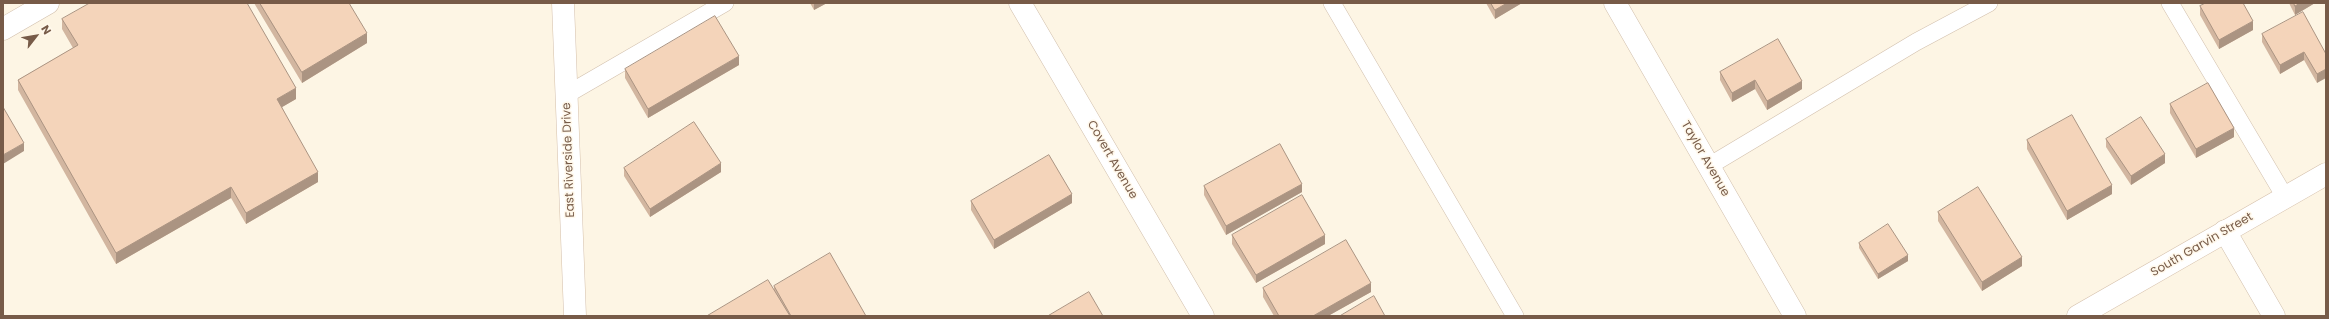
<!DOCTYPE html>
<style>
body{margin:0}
#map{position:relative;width:2329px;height:319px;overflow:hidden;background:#fdf5e4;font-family:Poppins,sans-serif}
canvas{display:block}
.frame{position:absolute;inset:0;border:4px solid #775b48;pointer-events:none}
.north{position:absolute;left:16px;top:16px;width:40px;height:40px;-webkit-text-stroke:3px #fff8eb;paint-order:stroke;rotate:59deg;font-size:11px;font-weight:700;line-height:16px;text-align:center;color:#775b48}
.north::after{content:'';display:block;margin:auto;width:14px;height:18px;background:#775b48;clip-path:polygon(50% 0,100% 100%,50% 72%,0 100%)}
</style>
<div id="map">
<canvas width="2329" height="319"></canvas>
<div class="frame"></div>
<div class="north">N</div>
</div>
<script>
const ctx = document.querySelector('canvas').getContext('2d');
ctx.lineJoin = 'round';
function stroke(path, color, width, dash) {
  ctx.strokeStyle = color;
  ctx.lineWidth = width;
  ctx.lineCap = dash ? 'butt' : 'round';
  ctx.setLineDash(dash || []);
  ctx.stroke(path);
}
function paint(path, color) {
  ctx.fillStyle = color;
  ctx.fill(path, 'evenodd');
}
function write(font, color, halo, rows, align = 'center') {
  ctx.font = font + ' Poppins,sans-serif';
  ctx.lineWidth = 3;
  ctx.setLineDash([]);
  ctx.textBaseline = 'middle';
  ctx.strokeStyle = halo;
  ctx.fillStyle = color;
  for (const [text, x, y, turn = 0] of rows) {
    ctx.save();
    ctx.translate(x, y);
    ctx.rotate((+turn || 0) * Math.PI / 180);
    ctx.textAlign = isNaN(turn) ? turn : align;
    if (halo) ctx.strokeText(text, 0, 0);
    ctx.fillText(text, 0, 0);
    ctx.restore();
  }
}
const lane = new Path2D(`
 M1332,3L1515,316
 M2170,3L2285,197
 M566,95L725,3
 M1709,166L1916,42L1989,3`);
const street = new Path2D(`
 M1020,3L1203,316
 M1615,3L1795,316
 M3,29L48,3
 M2225,231L2274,316`);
const secondary = new Path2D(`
 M563,3L575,316
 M2078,316L2326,174`);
stroke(lane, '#d1bfac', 18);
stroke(street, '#d1bfac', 23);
stroke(secondary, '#d4bfaa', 23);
stroke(lane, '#fff', 17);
stroke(street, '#fff', 22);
stroke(secondary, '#fff', 22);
paint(new Path2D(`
 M254,3H349L367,43L302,83Z
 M810,3H827L814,10Z
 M1486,3H1522L1495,19Z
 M2289,3H2315L2295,15Z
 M2200,6L2253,30L2219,49L2200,15Z
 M62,19L296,99L282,107L318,182L246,224L231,198L116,264L18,90V80L73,48L62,29Z
 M2262,34L2326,54L2317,83L2304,60L2280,74L2262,42Z
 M739,65L648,118L625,78V69Z
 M1720,72L1802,89L1767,110L1755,89L1732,102L1720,80Z
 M2170,104L2234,137L2196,158L2170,113Z
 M2106,139L2165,163L2131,185L2106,147Z
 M2027,140L2112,194L2067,220L2027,149Z
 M624,168L721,172L650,217L624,176Z
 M1204,186L1302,192L1226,235L1204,195Z
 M971,201L1072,203L994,249L971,210Z
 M1938,212L2022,266L1982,291L1938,221Z
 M1232,235L1325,244L1256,283L1232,244Z
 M1859,243L1908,261L1878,279L1859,248Z
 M774,286L866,316H707L774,289Z
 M1263,288L1371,292L1328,316H1274L1263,297Z`), '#d2b6a0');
paint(new Path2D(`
 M814,3H827L814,10Z
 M1507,3H1522L1495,19V10Z
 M2300,3H2315L2295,15V6Z
 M2253,21V30L2219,49V40Z
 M367,33V43L302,83V72Z
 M2304,52V60L2280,74V65Z
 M739,56V65L648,118V109Z
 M2326,69V78L2317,83V74Z
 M1755,80V89L1732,102V93Z
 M1802,81V89L1767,110V101Z
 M296,88V99L277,110V99Z
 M2234,128V137L2196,158V149Z
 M24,143V151L3,164V155Z
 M2165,154V163L2131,185V176Z
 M721,163V172L650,217V209Z
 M318,172V182L246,224V213Z
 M1302,184V192L1226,235V226Z
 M2112,185V194L2067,220V211Z
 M231,187V198L116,264V253Z
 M1072,194V203L994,249V240Z
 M1325,235V244L1256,283V275Z
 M1908,255V261L1878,279V274Z
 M2022,257V266L1982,291V282Z
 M1371,283V292L1328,316H1313Z`), '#ab9482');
const building = new Path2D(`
 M90,3H247L296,88L277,99L318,172L246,213L231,187L116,253L18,80L78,45L62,19Z
 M260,3H349L367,33L302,72Z
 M1491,3H1507L1495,10Z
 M2206,3H2243L2253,21L2219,40L2200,6Z
 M2294,3H2300L2295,6Z
 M2303,12L2326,54V69L2317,74L2304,52L2280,65L2262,34Z
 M715,16L739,56L648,109L625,69Z
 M1778,39L1802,81L1767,101L1755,80L1732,93L1720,72Z
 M2208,83L2234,128L2196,149L2170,104Z
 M3,107L24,143L3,155Z
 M2072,115L2112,185L2067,211L2027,140Z
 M2141,117L2165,154L2131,176L2106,139Z
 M694,122L721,163L650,209L624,168Z
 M1280,144L1302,184L1226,226L1204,186Z
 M1049,155L1072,194L994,240L971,201Z
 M1978,187L2022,257L1982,282L1938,212Z
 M1302,195L1325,235L1256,275L1232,235Z
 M1888,224L1908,255L1878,274L1859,243Z
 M1346,240L1371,283L1313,316H1279L1263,288Z
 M830,253L866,316H791L774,286Z
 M768,280L790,316H707Z
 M1089,292L1103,316H1048Z
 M1374,296L1385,316H1340Z`);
paint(building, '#f4d4ba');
stroke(building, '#ab9482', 1);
write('12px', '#775b48', '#fff8eb', [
 ["Taylor Avenue",1705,159,60],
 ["East Riverside Drive",569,160,-92],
 ["Covert Avenue",1112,160,60],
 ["South Garvin Street",2202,245,-30]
]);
</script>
